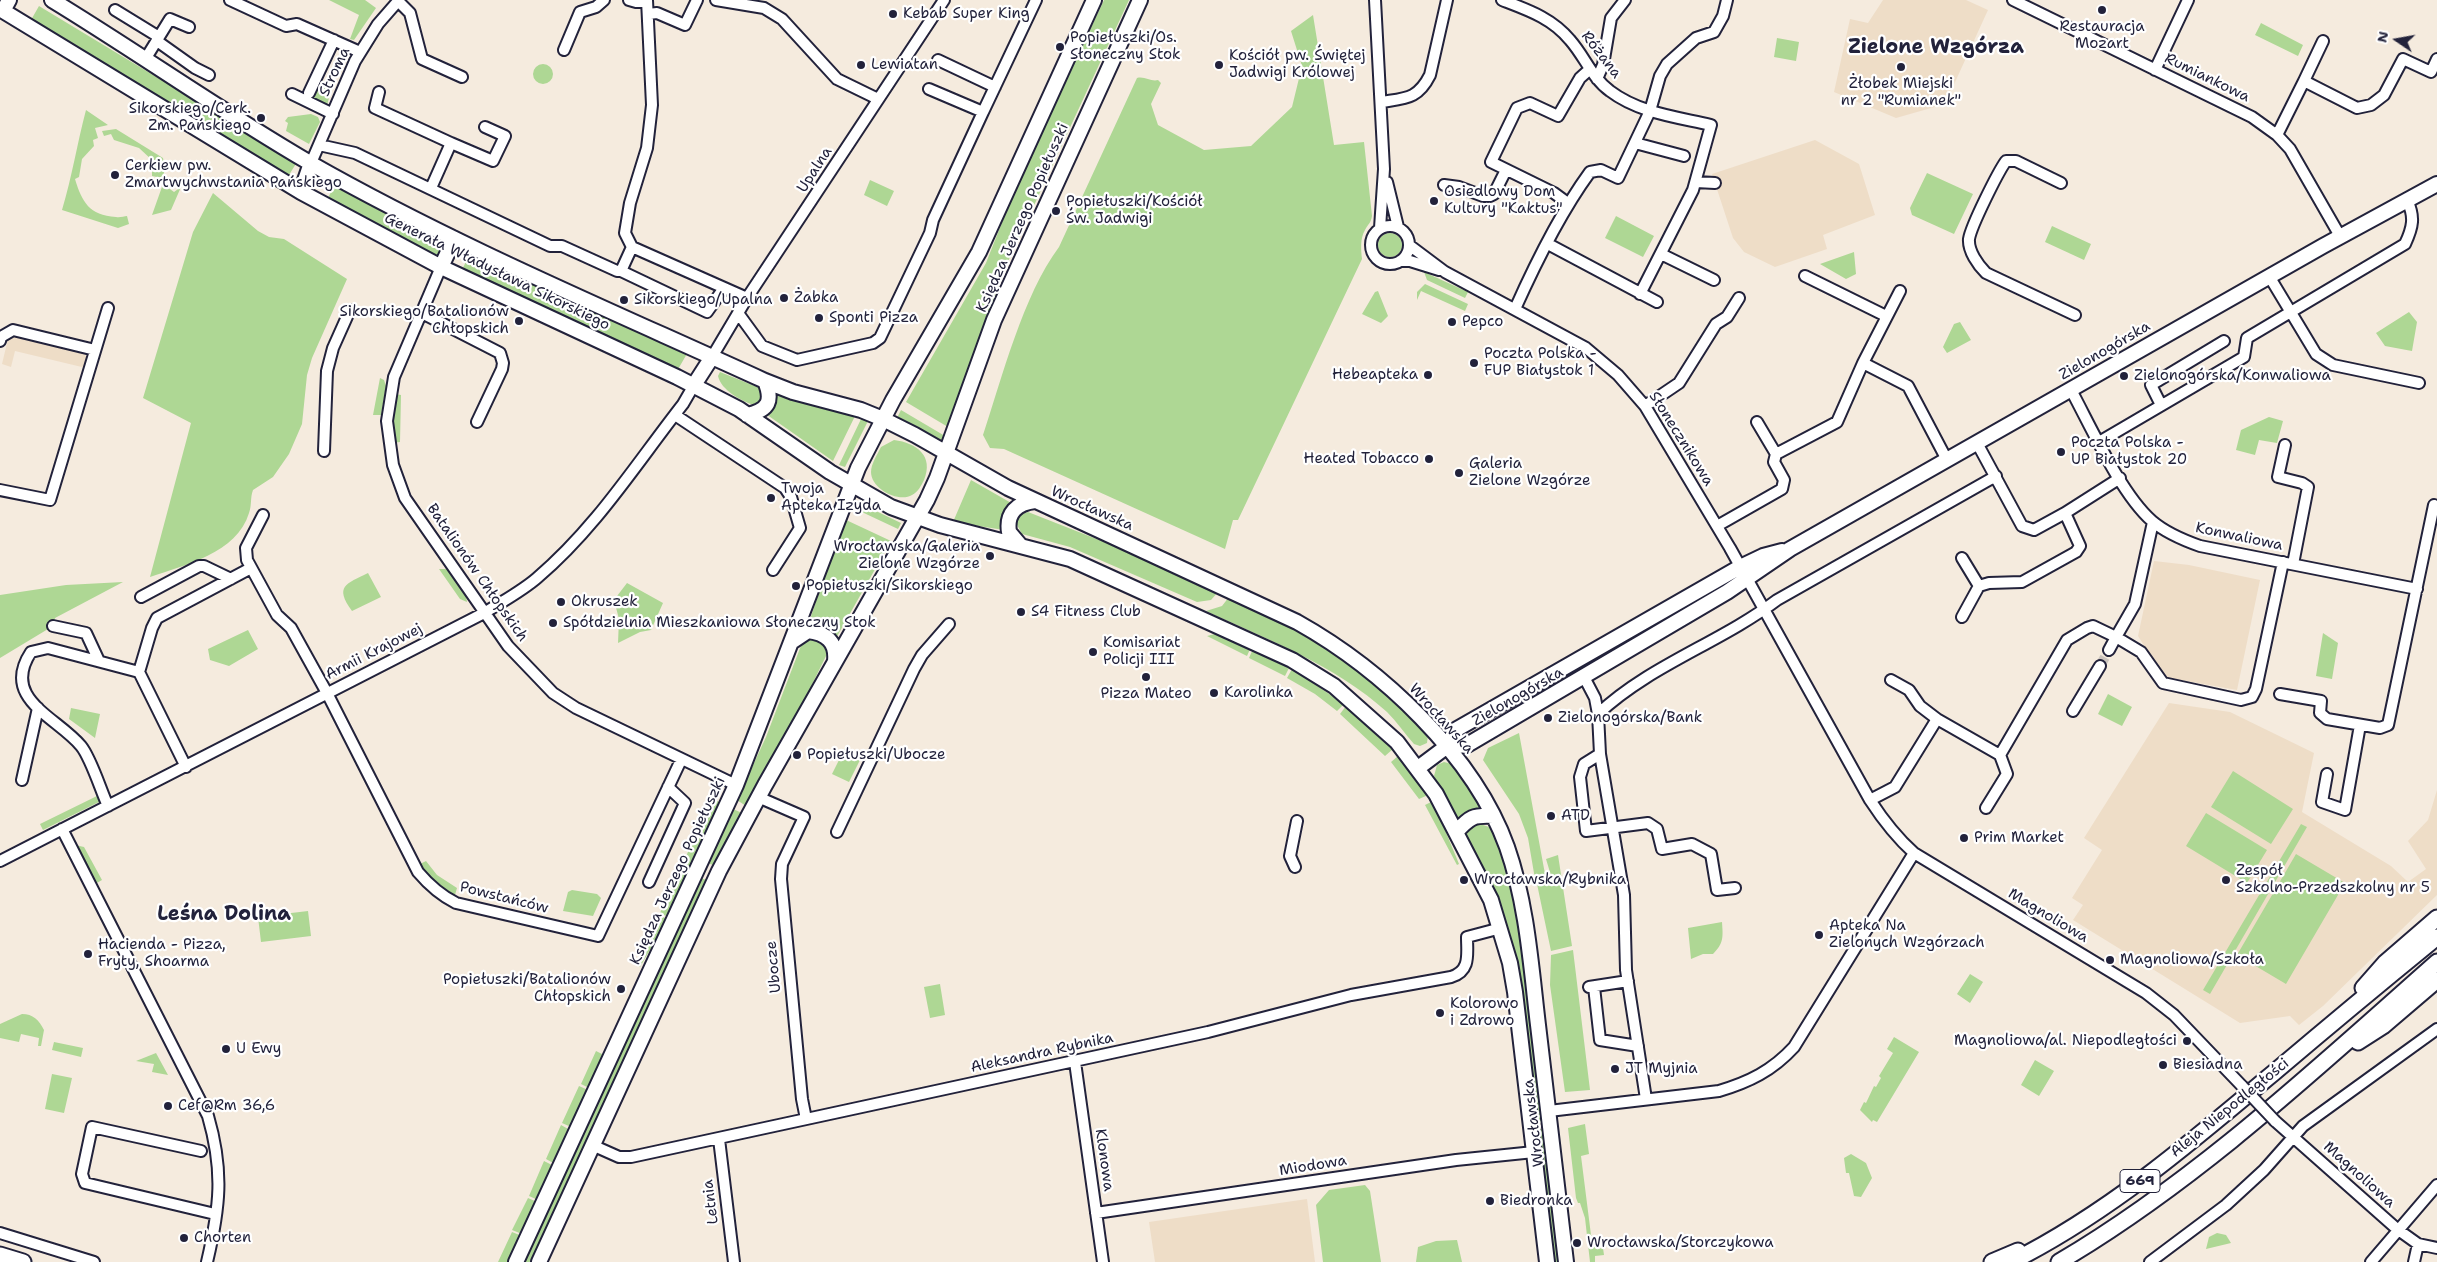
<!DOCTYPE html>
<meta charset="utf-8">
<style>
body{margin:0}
#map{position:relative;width:2437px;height:1262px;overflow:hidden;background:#f5ebde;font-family:"Shantell Sans",sans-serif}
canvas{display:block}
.north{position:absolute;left:2372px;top:15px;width:50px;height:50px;-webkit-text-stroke:4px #fff;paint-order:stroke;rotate:282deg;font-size:14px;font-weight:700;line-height:20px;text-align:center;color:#22223b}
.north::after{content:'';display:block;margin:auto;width:18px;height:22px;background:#22223b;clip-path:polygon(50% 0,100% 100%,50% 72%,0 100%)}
</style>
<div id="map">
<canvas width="2437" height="1262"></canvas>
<div class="north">N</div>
</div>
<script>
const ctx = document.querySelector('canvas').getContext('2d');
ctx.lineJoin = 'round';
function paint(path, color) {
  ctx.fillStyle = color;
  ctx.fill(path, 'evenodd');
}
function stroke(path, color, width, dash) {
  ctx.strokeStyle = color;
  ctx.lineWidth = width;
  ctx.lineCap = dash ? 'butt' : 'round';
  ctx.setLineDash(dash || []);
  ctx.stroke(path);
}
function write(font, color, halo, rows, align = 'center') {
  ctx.font = font + ' "Shantell Sans",sans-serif';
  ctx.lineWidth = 4.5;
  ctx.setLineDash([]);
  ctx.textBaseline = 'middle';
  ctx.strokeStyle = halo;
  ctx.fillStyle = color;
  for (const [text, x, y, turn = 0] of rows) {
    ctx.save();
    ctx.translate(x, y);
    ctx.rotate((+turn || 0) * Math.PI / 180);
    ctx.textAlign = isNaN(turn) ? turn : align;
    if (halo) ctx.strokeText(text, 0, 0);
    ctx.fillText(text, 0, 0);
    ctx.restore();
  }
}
paint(new Path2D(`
 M1883,0H1966L1988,10L1945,104L1896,118L1834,92L1850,19L1868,23Z
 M1815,140L1859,164L1875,215L1823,235L1827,249L1775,267L1744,252L1733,238L1712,174Z
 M14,335L83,352L88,359L86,368L15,351L11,367L2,364L8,339Z
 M2154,561L2189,565L2260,580L2237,690L2164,677L2138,636Z
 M2169,703L2230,712L2314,753L2302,812L2391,866L2408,882L2426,869L2408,841L2428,820L2437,790V895L2323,1006L2299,1025L2290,1016L2240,1023L2073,920L2083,905L2072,898L2102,850L2084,838Z
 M1307,1199L1315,1262H1155L1149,1222Z`), '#eeddc7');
paint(new Path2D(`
 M329,0H365L376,8L354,40L350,39L359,15Z
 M1104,0H1129L1005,268L948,427L906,402L986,263L1014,192Z
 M39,6L297,162L289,175L31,20Z
 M1313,15L1334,145L1364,142L1372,216C1371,223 1368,224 1365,230C1360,238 1361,250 1362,259L1238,520H1233L1225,549L1004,449L990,448L983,435C1002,378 1023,295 1059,247L1137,78C1145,76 1151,82 1158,80L1161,83L1151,104L1158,125L1204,150L1251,146L1292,107L1302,66L1291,31Z
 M2261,23L2303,45L2298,56L2255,35Z
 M1777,38L1799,42L1796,61L1774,57Z
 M533 74a10 10 0 1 1 20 0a10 10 0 1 1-20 0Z
 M318,81L332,88L327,105L313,99L312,94Z
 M86,110L108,125L95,128L98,138L93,140L94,146L82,159L79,177L75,179C82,202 89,215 116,217C120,218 124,216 127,216L129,224L118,228L62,210C72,177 77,144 86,110Z
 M311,114L318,117L320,122L309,144L286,131L288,123L285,121L288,117Z
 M116,129L163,158L165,170L162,178L152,176V160L139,148L114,140L111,134L104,136L102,131Z
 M1927,173L1973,194L1954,234L1912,215L1910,208Z
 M870,180L894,191L887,206L864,195Z
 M163,184L174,192L181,187L171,210L152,215Z
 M335,184L369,204L444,240L445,243L438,257H435L327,200Z
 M213,193L258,231L269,237L284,239L347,279L312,358L307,375L302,424L289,454L273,477L253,490C250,498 252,505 249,513C237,553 185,565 150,577L191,423L143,398L193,232Z
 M1616,216L1654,236L1643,257L1605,238Z
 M2052,226L2091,244L2084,260L2045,242Z
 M1378 245a12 12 0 1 1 24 0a12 12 0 1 1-24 0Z
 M1854,252L1856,274L1846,279L1820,264Z
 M470,253L688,352L677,371L462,270Z
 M1424,272L1468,292L1465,298L1427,280Z
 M1425,284L1468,304L1465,311L1421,291L1417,300V292Z
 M1378,291L1388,316L1381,323L1362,314L1375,292Z
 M2409,312L2417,322L2412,351L2385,346L2376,333Z
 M1960,322L1971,340L1947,353L1943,347L1954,324Z
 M720,372L760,388L764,399L754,405C741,401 721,390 718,376Z
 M380,378L384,380L386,386L381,415H373Z
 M774,393L810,405L856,414L833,461L763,412Z
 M395,394L401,395L400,442L393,443L391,424Z
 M901,410L945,436L942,443L897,418Z
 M862,417L869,419L845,467L839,465Z
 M2269,417L2283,421L2277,443L2259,440L2255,455L2236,450L2241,430Z
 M894,440C917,443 934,456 924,480C921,486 918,492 912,495C899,503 871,489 871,472C871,464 877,455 881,447Z
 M971,480L1013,504L1004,530L953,522Z
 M851,499L901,523L898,529L849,506Z
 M1028,512L1127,551L1218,592L1211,600L1197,602L1070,547L1022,534L1016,523L1020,515Z
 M844,519L891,541L835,640L807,628Z
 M439,569H447L466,595L467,602L460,599Z
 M368,573L381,597L352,611C334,586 346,584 368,573Z
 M123,582L55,618L53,626L0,658V595L66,585Z
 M627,583L663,603L651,630L640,632L618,643L619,619L614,600Z
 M1229,597L1303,631L1392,694L1428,735L1427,743L1420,746L1414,744C1405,734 1397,722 1387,712C1335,665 1268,640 1206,611L1222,606Z
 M248,630L258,649L229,666L210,660L208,649Z
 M1219,633L1251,647L1247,656L1207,636Z
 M2323,633L2338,643L2332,679L2316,676Z
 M808,639C818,638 827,643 827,654L796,717L746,806L737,800L766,737L802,643Z
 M1253,649L1289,668L1285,676L1249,658Z
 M1292,669L1344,704L1337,711L1315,694L1287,678Z
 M2108,694L2132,707L2122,726L2098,714Z
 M1346,706L1393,749L1385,756L1340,714Z
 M71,708L100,714L95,738L69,719Z
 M1519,733L1545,874L1544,877L1535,879L1528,838L1519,814L1483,760L1488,748Z
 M845,748L862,756L849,782L832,774Z
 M1398,756L1428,795L1419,799L1391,762Z
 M1444,762L1452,764L1485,809L1469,812L1458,820L1434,776L1437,765Z
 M2233,771L2293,809L2271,844L2211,807Z
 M97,796L99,802L43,830L40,824Z
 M715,800L721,803L705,838L696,834L710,802Z
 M1433,801L1459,864L1457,865L1425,805Z
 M733,809L742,813L715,866L708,863Z
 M2206,813L2267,850L2247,883L2186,846Z
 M1477,823L1489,827L1494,833L1516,900L1543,1122L1535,1123L1517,969L1509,934L1491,884L1466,835L1467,828Z
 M2301,824L2307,827L2210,994L2203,990Z
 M695,836L703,840L689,873L680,870Z
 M75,845L84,847L102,880L95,884Z
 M2296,854L2345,883L2286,984L2237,955Z
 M1558,855L1572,946L1551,951L1537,884L1552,879L1546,859Z
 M426,861L437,875L457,888L455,895L432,881L420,864Z
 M679,871L688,875L668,917L660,913Z
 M701,875L703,879L708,880L533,1262H523Z
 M572,890L597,894L601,898L593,916L563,911L568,892Z
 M308,911L311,936L261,942L258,917Z
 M658,915L668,919L640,967L636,963Z
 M1722,922C1723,937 1724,943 1713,954H1703L1691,959L1688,928Z
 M1573,950L1590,1090L1565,1092L1550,985L1551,955Z
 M1970,974L1983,982L1970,1003L1957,994Z
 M940,984L945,1015L930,1018L924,987Z
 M22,1014C33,1014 39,1020 44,1030L41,1046H38L39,1038L21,1034L19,1042L0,1038V1024Z
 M1894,1037L1919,1052L1877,1122L1873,1120L1872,1122L1860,1110L1864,1102L1866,1103L1874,1086L1876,1087L1881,1078L1879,1076L1893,1053L1887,1049Z
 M54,1042L83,1048L81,1057L52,1050Z
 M596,1051L604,1055L589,1088L581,1084Z
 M156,1053L168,1075L152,1072L154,1064L136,1061Z
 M2035,1060L2054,1071L2039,1096L2021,1085Z
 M52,1074L72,1078L64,1113L45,1109Z
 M579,1086L588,1090L571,1127L562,1123Z
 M1585,1124L1589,1154L1581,1156L1591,1235L1595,1240L1596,1249L1603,1248L1604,1255L1595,1256V1262H1590L1585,1218L1580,1203H1578L1576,1198L1568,1128Z
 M561,1125L570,1130L555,1164L546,1159Z
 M1543,1129L1560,1262H1553L1537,1130Z
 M1851,1154L1866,1163L1872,1178L1861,1197L1854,1196L1849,1173H1846L1844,1158Z
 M544,1161L554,1166L538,1200L529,1196Z
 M1365,1185L1370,1191L1381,1262H1323L1316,1205L1329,1190Z
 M528,1198L537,1202L522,1234L512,1230Z
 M512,1232L522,1236L510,1262H498Z
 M2217,1233L2226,1235L2231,1243L2206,1249L2209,1237Z
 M1457,1240L1462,1262H1416L1418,1247L1436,1241Z`), '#aed794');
stroke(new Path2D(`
 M2100,666L2109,650`), '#cbc3bd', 10, [10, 5]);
const street = new Path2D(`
 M230,0L286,26L297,24L360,52
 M629,0L636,2H647
 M647,0L652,105L647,148L630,203L625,233L632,247L747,298
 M716,0L764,8L782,19L837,79L878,99
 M1375,0L1384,169L1380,228
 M1502,0C1528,10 1552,18 1570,40C1585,57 1592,78 1610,91C1639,113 1677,117 1711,125L1693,190L1640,294
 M2013,0L2252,117L2277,135L2290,149L2340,236
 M398,1L410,13L422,59L462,77
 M115,10L159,37
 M648,14L657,13L685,25L697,0
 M157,41L195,68L209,75
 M564,50L580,12L596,7L604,0
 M146,58L170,19L189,27
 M938,60L995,87
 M2155,70L2188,0
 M1597,79L1603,65L1611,18L1625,0
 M2304,81L2323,41
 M379,92L375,108L451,143L431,188
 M309,93L334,40
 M292,94L333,114
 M1382,102C1406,98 1418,99 1430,75L1447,0
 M983,112L1036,0
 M2277,135L2304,81L2357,108L2371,105L2384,95L2403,59L2431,72L2437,59
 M451,143L493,161L505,136L485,127
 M1635,143L1684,156
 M319,145L355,153L550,246H562L617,271H621L632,247
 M311,163L355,61L378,24L399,0
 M1387,182L1398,227
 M1696,182L1715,183
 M2061,183L2016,161H2006C1998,172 1971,226 1969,239C1968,251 1978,265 1986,273L2075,315
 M1444,185L1459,187L1483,196H1490L1494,194L1506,170
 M1569,204L1554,193L1491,162L1517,108L1530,103L1558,116L1580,78L1590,69
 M1371 245a19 19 0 1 1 38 0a19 19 0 1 1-38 0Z
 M1548,244L1657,302
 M1409,245L1445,272L1586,348L1618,375L1645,406L1730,548L1870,800C1883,820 1896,837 1914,853L2146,993L2174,1015L2242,1086
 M1661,254L1714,280
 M1400,261H1410L1439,270
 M441,267L394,377L387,421L393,465L405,498L508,646L553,693L576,708L736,785
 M621,271L707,312L724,288
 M1805,276L1886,316
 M2269,276L2316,354L2333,365L2419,383
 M1900,291L1863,363L1908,386L1947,460
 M1515,309C1536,262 1560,213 1590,172L1601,170L1618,178L1650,111L1660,76L1667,64L1696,38L1714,32L1723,16L1727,0
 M420,312L500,353L503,363L502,369L477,422
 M738,313L762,346L797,360L873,343L880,338L930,233L933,220L983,112L929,89
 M0,341L1,337L13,330L95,350
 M712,357L747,298L944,0
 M2071,390C2091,427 2121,494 2152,521C2166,533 2183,540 2200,546L2417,589
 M2161,405L2151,385L2224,341
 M1645,406L1679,383L1716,324L1727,317L1739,298
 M675,415L785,488L791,497L800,528L773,570
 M1757,422L1776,454
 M2099,442L2244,357L2247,338L2405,244C2413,227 2415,217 2407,200
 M1977,443L2022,526L2034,530L2065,513L2080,546L2076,552L2022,582L1989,583L1979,586
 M2285,445L2278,477L2302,483L2308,487L2293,564
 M324,451L327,371L333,348L350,310
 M0,490L50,500L108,308
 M2065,513L2120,478
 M263,515L246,548L247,560L277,615L291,628L327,693L418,872C429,885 440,895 456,903L598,936L681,760
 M2153,522L2135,604L2116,637L2141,652L2163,683L2241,700L2252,697L2256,689L2283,562
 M1717,526L1782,489L1784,480L1774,462L1776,454L1837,422L1863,363
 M141,597L199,566H204L231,579
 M1962,617L1979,586L1962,558
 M53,626L86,633L99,661
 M139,672L186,767
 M1584,677L1595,698L1598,714
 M2280,694L2321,701L2320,713L2327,719L2380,728L2388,725L2434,505
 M2073,711L2100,666
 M1937,719L2000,755
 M1600,754L1584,764L1580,777L1586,831L1648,823L1657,829L1662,849L1692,844L1711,854L1717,890L1735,888
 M2327,774L2322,802L2345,810L2360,725
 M22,780L38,708
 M758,797L804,817L782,864L781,879L802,1099L806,1119
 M1870,800L1895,787L1937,719L1920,706L1909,690L1891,680
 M108,806C101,791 91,758 81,746C57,717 0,699 31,652L48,648L139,672L152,628L157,618L251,568
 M1986,808L2007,774L2000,755L2067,640L2087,628L2093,626L2116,637L2109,650
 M62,829L208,1116C224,1171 220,1207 207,1262
 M837,832L914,669L922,655L949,624
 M0,861L486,612C503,601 522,591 537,578C596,528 636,464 683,404L694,385
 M1295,867L1290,856L1297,821
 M649,882L685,803L668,787
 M1589,987L1628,981
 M1594,987L1600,1040L1638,1046
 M1075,1062L1103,1262
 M1646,1099L1626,970L1624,895L1600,754L1598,714C1650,665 1720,643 1777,600L1996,476
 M1549,1111L1719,1091C1749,1082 1772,1071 1794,1047L1914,853
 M2275,1121L2397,1229L2418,1244L2437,1248
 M719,1139L734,1262
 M592,1145L619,1157H631L1208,1032L1351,995L1451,977C1471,971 1467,954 1467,937L1501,928
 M201,1151L92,1127L82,1174L85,1183L215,1214
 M1096,1213L1456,1160L1534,1152
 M0,1233L94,1262
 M2150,1262L2226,1205L2264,1170L2303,1126L2437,1029
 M2371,1262L2437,1185
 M2414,1262L2418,1244`);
const secondary = new Path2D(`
 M52,0C139,53 222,112 310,163C456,246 612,311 765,381L793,392L861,410L883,419L915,435L1008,488L1297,622C1381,669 1474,755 1507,847C1527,904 1531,966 1538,1025C1548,1104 1557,1183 1566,1262
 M0,9L301,192L441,267L677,377L739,409L830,472L891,507L940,525L1070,559L1292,660L1334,686L1397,742L1436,794L1491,900L1510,963L1515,992L1547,1262
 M3,11L9,0
 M301,192L311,163
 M441,267L449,250L451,237
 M694,385L712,357
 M747,415C769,410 773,401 765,381
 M1020,545L1009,532C1006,513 1017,503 1035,501
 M793,641L808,631C826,633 837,642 835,661
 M1446,747L1467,745L1727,592L1790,549L2323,246L2437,184
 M1418,768L1446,747L1457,729L1740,567L1763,556L1782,551
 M1456,832C1470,817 1473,815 1493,816
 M516,1262L736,785L858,468L893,400L979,252L1094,0
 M539,1262L719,871L765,785L927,500L937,478L994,320L1140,0`);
const primary = new Path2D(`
 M2363,988L2385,963L2437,918
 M2358,1042L2383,1026L2437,980
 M0,1255L23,1262
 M1992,1262L2018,1251
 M2011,1262C2109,1213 2194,1140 2277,1070C2330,1025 2383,981 2437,937
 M2059,1262C2198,1180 2317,1068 2437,962`);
stroke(street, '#22223b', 14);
stroke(secondary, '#22223b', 18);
stroke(primary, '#22223b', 19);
stroke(street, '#fff', 10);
stroke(secondary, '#fff', 14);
stroke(primary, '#fff', 15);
const streetBridge = new Path2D(`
 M2242,1086L2275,1121`);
stroke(streetBridge, '#22223b', 14, []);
stroke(streetBridge, '#fff', 10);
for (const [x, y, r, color] of [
 [2102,10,5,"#22223b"],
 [893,14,5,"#22223b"],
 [1060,47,5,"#22223b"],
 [861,65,5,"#22223b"],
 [1219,65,5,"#22223b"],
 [1901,67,5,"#22223b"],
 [261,118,5,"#22223b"],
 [115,175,5,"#22223b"],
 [1434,201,5,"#22223b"],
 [1056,211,5,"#22223b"],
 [784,298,5,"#22223b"],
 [624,300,5,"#22223b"],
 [819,318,5,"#22223b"],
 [519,321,5,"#22223b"],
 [1452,322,5,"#22223b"],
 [1474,363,5,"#22223b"],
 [1428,375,5,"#22223b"],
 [2124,376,5,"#22223b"],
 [2061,452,5,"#22223b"],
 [1429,459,5,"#22223b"],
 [1459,473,5,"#22223b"],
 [771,498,5,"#22223b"],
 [990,556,5,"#22223b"],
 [796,586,5,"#22223b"],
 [561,602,5,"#22223b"],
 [1021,612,5,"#22223b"],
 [553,623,5,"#22223b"],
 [1093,652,5,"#22223b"],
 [1146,677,5,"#22223b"],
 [1214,693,5,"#22223b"],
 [1548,718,5,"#22223b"],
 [797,755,5,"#22223b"],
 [1551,816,5,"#22223b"],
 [1964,838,5,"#22223b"],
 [1464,880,5,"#22223b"],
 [2226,880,5,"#22223b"],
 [1819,935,5,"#22223b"],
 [88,954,5,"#22223b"],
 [2110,960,5,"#22223b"],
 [621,989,5,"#22223b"],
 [1440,1013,5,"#22223b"],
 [2187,1041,5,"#22223b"],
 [226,1049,5,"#22223b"],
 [2163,1065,5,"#22223b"],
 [1615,1069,5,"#22223b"],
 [168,1106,5,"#22223b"],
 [1490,1201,5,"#22223b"],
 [184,1238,5,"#22223b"],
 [1577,1243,5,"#22223b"]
]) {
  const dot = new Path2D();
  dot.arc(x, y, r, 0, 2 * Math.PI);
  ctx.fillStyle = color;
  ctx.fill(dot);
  stroke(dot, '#fff', 2);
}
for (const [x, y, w] of [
 [2140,1181,40]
]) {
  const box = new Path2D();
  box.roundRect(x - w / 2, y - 11.5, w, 23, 4);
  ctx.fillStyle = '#fff';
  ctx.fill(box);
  stroke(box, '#22223b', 1);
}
write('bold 14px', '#22223b', null, [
 ["669",2140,1181]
]);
write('15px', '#22223b', '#fff', [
 ["Kebab Super King",903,14],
 ["Restauracja",2102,27,"center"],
 ["Mozart",2102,44,"center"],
 ["Popiełuszki/Os.",1070,38],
 ["Słoneczny Stok",1070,55],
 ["Kościół pw. Świętej",1229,56],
 ["Jadwigi Królowej",1229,73],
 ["Lewiatan",871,65],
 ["Żłobek Miejski",1901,84,"center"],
 ["nr 2 \"Rumianek\"",1901,101,"center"],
 ["Sikorskiego/Cerk.",251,109,"right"],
 ["Zm. Pańskiego",251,126,"right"],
 ["Cerkiew pw.",125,166],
 ["Zmartwychwstania Pańskiego",125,183],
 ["Osiedlowy Dom",1444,192],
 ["Kultury \"Kaktus\"",1444,209],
 ["Popiełuszki/Kościół",1066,202],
 ["Św. Jadwigi",1066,219],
 ["Żabka",794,298],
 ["Sikorskiego/Upalna",634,300],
 ["Sikorskiego/Batalionów",509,312,"right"],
 ["Chłopskich",509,329,"right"],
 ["Sponti Pizza",829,318],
 ["Pepco",1462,322],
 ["Poczta Polska -",1484,354],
 ["FUP Białystok 1",1484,371],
 ["Hebeapteka",1418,375,"right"],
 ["Zielonogórska/Konwaliowa",2134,376],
 ["Poczta Polska -",2071,443],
 ["UP Białystok 20",2071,460],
 ["Heated Tobacco",1419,459,"right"],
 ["Galeria",1469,464],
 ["Zielone Wzgórze",1469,481],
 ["Twoja",781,489],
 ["Apteka Izyda",781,506],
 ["Wrocławska/Galeria",980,547,"right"],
 ["Zielone Wzgórze",980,564,"right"],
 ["Popiełuszki/Sikorskiego",806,586],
 ["Okruszek",571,602],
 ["S4 Fitness Club",1031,612],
 ["Spółdzielnia Mieszkaniowa Słoneczny Stok",563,623],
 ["Komisariat",1103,643],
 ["Policji III",1103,660],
 ["Karolinka",1224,693],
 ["Pizza Mateo",1146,694,"center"],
 ["Zielonogórska/Bank",1558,718],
 ["Popiełuszki/Ubocze",807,755],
 ["ATD",1561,816],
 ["Prim Market",1974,838],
 ["Zespół",2236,871],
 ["Szkolno-Przedszkolny nr 5",2236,888],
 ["Wrocławska/Rybnika",1474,880],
 ["Apteka Na",1829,926],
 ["Zielonych Wzgórzach",1829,943],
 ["Hacienda - Pizza,",98,945],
 ["Fryty, Shoarma",98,962],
 ["Magnoliowa/Szkoła",2120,960],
 ["Popiełuszki/Batalionów",611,980,"right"],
 ["Chłopskich",611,997,"right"],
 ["Kolorowo",1450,1004],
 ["i Zdrowo",1450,1021],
 ["Magnoliowa/al. Niepodległości",2177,1041,"right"],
 ["U Ewy",236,1049],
 ["Biesiadna",2173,1065],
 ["JT Myjnia",1625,1069],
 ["Cef@Rm 36,6",178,1106],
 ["Biedronka",1500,1201],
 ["Chorten",194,1238],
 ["Wrocławska/Storczykowa",1587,1243]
], 'left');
write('15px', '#22223b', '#fff', [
 ["Różana",1601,55,52],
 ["Stroma",335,72,-65],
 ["Rumiankowa",2207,78,26],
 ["Upalna",815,170,-57],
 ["Księdza Jerzego Popiełuszki",1023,218,-66],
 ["Generała Władysława Sikorskiego",497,272,26],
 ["Zielonogórska",2105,351,-30],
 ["Słonecznikowa",1681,439,58],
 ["Wrocławska",1092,509,24],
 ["Konwaliowa",2239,537,12],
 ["Batalionów Chłopskich",477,573,55],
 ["Armii Krajowej",374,652,-27],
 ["Zielonogórska",1518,697,-30],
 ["Wrocławska",1441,719,48],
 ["Księdza Jerzego Popiełuszki",678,871,-65],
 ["Powstańców",504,898,14],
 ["Magnoliowa",2048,916,31],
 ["Ubocze",774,967,-95],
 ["Aleksandra Rybnika",1042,1053,-12],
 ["Aleja Niepodległości",2230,1108,-39],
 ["Wrocławska",1534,1123,-97],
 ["Klonowa",1104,1160,82],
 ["Miodowa",1313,1166,-9],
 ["Magnoliowa",2359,1175,42],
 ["Letnia",711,1202,-97]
]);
write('bold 20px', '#22223b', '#fff', [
 ["Zielone Wzgórza",1936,48],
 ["Leśna Dolina",224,915]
]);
</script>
